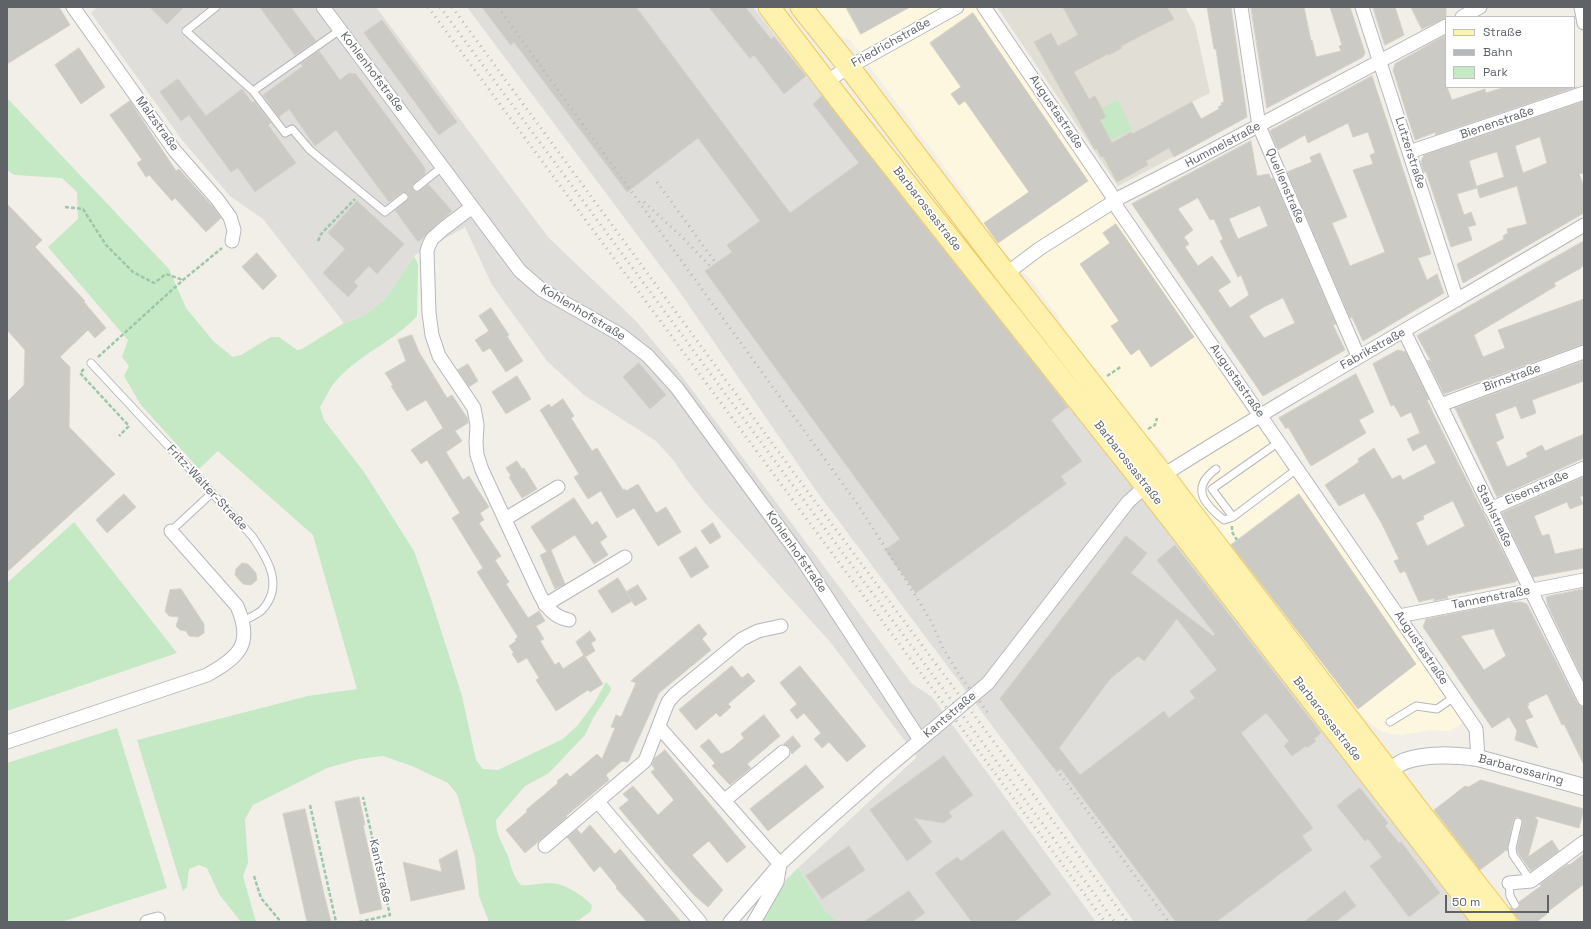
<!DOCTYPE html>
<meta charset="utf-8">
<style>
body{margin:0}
#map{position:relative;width:1591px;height:929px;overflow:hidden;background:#f1efe8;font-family:"Space Grotesk",sans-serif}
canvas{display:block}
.frame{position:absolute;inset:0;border:8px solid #5f6368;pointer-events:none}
.legend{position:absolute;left:1445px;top:16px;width:130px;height:72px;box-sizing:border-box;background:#fff;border:1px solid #bfc1c3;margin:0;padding:5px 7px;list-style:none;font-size:12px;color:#5f6368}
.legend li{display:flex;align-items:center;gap:8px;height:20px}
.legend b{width:20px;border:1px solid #bfc1c3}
.scale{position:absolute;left:1445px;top:895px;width:104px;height:18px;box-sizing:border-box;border:2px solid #5f6368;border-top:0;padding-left:5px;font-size:12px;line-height:14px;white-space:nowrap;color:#5f6368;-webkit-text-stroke:3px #fff;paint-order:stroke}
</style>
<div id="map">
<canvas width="1591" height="929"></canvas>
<div class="frame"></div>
<ul class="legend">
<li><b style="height:5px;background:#fff2af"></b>Straße</li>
<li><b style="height:5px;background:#b6b7b8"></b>Bahn</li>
<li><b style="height:11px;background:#c5e8c5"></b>Park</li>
</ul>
<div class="scale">50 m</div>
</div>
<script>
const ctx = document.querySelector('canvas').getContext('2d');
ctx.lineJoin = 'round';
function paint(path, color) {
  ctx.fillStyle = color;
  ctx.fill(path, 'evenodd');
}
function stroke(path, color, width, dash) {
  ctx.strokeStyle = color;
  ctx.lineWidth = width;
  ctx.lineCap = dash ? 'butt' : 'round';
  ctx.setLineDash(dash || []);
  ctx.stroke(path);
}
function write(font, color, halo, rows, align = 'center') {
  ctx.font = font + ' "Space Grotesk",sans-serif';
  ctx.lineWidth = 3.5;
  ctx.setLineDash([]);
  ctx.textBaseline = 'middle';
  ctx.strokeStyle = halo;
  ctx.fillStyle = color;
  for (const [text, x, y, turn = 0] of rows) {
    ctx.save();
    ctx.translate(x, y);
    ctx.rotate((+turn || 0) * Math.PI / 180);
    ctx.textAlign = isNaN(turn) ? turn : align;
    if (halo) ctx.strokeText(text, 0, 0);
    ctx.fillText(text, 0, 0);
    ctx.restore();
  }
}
paint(new Path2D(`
 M815,7H976L1098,181L1113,215L1244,407L1464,722L1450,731L1431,730L1401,735L1390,734L1379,730L1363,717L1195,501L1190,490L1160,448L1148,437L1065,332L1058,316L1031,280L1003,251L982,222L967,197L850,40L837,35Z`), '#fef7e0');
paint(new Path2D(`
 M97,7H376L548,237L636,321L678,371L911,683L932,697L1096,922H839L826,912L798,868L917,757L831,643L706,504L686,479L674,461L656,441L584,395L547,361L492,285L465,227L414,256L385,299L364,316L344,323L263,219L230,196L182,140L91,13Z
 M467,7H753L1069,407L1339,742L1481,922H1134L1038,787L817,492L679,291Z`), '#e0deda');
paint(new Path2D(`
 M997,7H1185L1195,25L1210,93L1192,102L1211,137L1118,186Z`), '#e1ded6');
paint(new Path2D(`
 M7,98L169,269L186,308L214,342L233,357L241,355L271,337H279L297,350L302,349L344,323L364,316L385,299L414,256L418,264L417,316C393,342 358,355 335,382C329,389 325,399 320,407L324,420L364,472L414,551L430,596L462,696L476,760L483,769L498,770L563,739L578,725L595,702L606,682L611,688L610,692L593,718L585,735L549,773L525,786L496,820C496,835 502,843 508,856C512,868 512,875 521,885C531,886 540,883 550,883C564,883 582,895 592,905L591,911L579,920L567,922H489L479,896L475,857L457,794L448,783L412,766L383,756L359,759L327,768L253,805L245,819L248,863L243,876L256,922H241L219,894L207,868L199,865L189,869L187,887L183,891L137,740L308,696L357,689L313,535L218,451L199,469L141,405L124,376L129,366L122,357L128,340L48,247L78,219L77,192L62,178L14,175L7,170Z
 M1118,100L1132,130L1109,141L1095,111Z
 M74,522L177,653L7,711V583Z
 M117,728L167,888L61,922H7V763Z
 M798,868L826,912L839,922H747L757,909Z`), '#c5e8c5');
const building = new Path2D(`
 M7,7H59L70,25L7,64Z
 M150,7H184L167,24Z
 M260,7H291L316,41L295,55Z
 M482,7H636L790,213L859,163L813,104L822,96L1068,407L1051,420L1082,461L1061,476L1066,484L916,593L885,550L900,539L705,271L732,252L727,245L760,221L698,138L627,192L514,42L511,45Z
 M709,7H745L771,39L774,37L806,76L784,94L754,55L750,58Z
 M846,7H910L861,34Z
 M1063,7H1167L1174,19L1121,46L1122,48L1109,55L1108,54L1074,72L1089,99L1095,96L1106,117L1100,120L1112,143L1131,132L1132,134L1192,102L1201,119L1219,109L1218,107L1222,105L1221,103L1224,102L1216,49H1214L1207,7H1231L1247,117L1174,157L1169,148L1146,161L1148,165L1117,182L1103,156L1101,157L1097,149L1095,150L1034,42L1051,33L1058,46L1078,35Z
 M1251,7H1304L1311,41L1312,40L1316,57L1341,51L1339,46L1342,45L1330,7H1350L1365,53L1363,57L1267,108Z
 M1373,7H1395L1404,35L1385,45Z
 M1411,7H1446V18L1422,29Z
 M973,13L1088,181L998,243L984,223L1029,192L965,101L959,105L951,94L961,87L930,43Z
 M382,20L457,122L439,135L364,33Z
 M1446,35V87H1447L1452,100L1485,89L1486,93L1505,87H1577L1435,135L1436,132L1415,140L1393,70L1395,64Z
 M79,48L105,87L81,104L55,65Z
 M319,51L340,80L349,73L356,74L425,168V174L413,185V190L418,192L428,184L452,211L418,242L395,210L408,199V194L401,193L389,202L336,130L315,146L289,109L279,117L263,95L303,66L301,64Z
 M1372,76L1431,254L1418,258L1427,280L1437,274L1444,293L1363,341L1352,317L1350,318L1287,172L1312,162L1310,157L1320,153L1347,217L1332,223L1350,266L1385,252L1353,170L1373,164L1370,155L1375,153L1368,132L1353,137L1348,123L1308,143L1305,135L1278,150L1270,131Z
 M178,79L206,116L242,89L252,103L254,101L271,123L268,125L296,163L255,192L238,168L231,172L189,115L181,121L160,92Z
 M130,101L176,171L179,169L213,207L221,218L206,232L175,198L172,201L149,175L146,177L137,163L142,160L110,115Z
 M1584,101V173L1579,174L1584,186V213L1463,283L1457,264L1504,239L1503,236L1508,233L1507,229L1527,224L1517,186L1480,198L1477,188L1457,194L1464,215L1471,212L1476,225L1468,227L1472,240L1451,247L1426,172H1424L1421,162L1424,155ZM1540,137L1547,163L1523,173L1515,146ZM1497,152L1504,177L1477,186V188L1469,161Z
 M1251,141L1257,176L1269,174L1271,179L1273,178L1336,324L1333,325L1345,350L1263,396L1132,204ZM1198,198L1210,220L1214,219L1223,239L1220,241L1238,277L1241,275L1249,295L1230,308L1218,290L1231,282L1212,256L1198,266L1185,247L1189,244L1184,237L1193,230L1178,209ZM1260,206L1268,226L1238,239L1229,219ZM1283,298L1295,323L1264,338L1249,316L1264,307Z
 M357,201L404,244L377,274L369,266L354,282L358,286L348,297L323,273L345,249L328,233Z
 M7,204L42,240L35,247L85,301L84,302L106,328L95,338L88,330L60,357L70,367L69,427L115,474L7,572V402L24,385L25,350L7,330Z
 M1116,224L1194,337L1151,367L1139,349L1131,355L1111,326L1119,321L1080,264L1110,243L1103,233Z
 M1584,241V265L1581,267V268L1554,283L1556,286L1474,335L1483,357L1505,348L1498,330L1584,299V344L1444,394L1427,360L1431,361L1417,336Z
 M257,253L277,276L263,290L242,267Z
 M491,308L509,335L507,336L523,361L506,372L490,348L483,352L475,340L489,331L479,316Z
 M412,335L419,352L447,398L452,395L468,419V423L455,431L462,441L446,452L463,480L469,476L489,507L480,513L484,520L479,523L501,556L495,560L509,582L506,584L528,618L539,611L545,621L536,626L544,639L540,641L555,665L559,662L563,669L584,655L603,684L590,692L588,690L556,711L536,680L539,678L527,658L518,663L512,654L514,653L509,646L516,641L515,639L518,637L477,572L483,568L452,518L460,513L427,460L421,464L411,450L443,428L426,400L407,411L391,386L393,385L385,373L406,361L398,340Z
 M1398,350L1406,352L1429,399L1427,400L1433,413L1517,580L1515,582L1447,596L1448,598L1433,601L1435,598L1419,602L1405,571L1400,573L1394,561L1399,559L1382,524L1364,493L1339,506L1325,485L1359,462L1358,459L1374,448L1392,479L1400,475L1403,480L1436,463L1426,444L1413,451L1407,439L1420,433L1411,412L1401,417L1394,405L1391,406L1373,364ZM1453,501L1465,526L1427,546L1416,523L1424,519L1423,516Z
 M1584,361V381L1532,400L1536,413L1521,419L1516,406L1495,414L1504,438L1496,442L1507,467L1528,457L1526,453L1542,445L1545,451L1584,434V458L1497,497L1455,408Z
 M639,363L666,395L650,409L623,377Z
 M468,364L478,381L469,387L458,370Z
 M1356,374L1374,412L1359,420L1366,433L1311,466L1288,427L1286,429L1279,418Z
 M517,376L531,399L506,414L492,392Z
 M563,399L574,416L571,418L592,451L597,448L623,490L625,489L626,491L638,484L656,513L666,507L681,532L658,546L634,508L617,518L601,491L588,499L574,477L579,474L540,410L549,404L551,407Z
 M517,461L522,469L524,468L537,489L522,498L509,477L511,476L506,468Z
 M1583,477L1584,495L1580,497L1583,504L1570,509L1567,502L1534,516L1542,536L1549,534L1555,554L1584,548V568L1533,577L1502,513Z
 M124,494L136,507L107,533L96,520Z
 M1299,494L1416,664L1358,709L1231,545Z
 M574,498L592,525L597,521L607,537L600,542L608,555L594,564L575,535L551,550L565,584L555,589L540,555L547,552L531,527Z
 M713,523L721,537L710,544L701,531Z
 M1126,536L1147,553L1131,573L1213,636L1215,634L1157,560L1175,545L1321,733L1314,739L1316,741L1307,748L1306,746L1292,756L1284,746L1289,741L1266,713L1241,733L1313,828L1302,836L1312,850L1216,922H1176L1061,769L1057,772L1000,699ZM1177,619L1217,670L1190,691L1195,698L1169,718L1164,711L1080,775L1059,748L1110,679L1138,656L1144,661Z
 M696,547L709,567L691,578L679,558Z
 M242,563L248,564L256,573L257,580L251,585L243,584L235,575L236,569Z
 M618,578L632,601L612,613L598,591Z
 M638,585L647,599L635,606L626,592Z
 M181,589L204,624V633L198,637L189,636L186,631L180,630L176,626L179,617L169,616L165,611L170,590Z
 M1584,589V681L1548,606L1546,597Z
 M1521,602L1527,604L1577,703L1580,706L1584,707V765L1564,724L1562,725L1547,694L1528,703L1529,705L1527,706L1533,717L1525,720L1538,748L1515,740L1517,731L1509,717L1492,728L1423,627L1426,619L1507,603ZM1494,629L1496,635L1506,656L1484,670L1461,636Z
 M699,624L707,634L702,639L711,650L659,693L628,762L622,761L606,775L609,780L566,816L567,817L525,853L506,830L527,812L526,810L558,783L557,781L567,773L570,777L597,754L602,759L615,728L611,727L616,715L621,717L636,683L631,681Z
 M590,631L596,640L591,643L595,651L585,657L576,642Z
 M732,666L742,678L748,673L755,681L728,704L731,707L720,717L716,713L696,730L679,710Z
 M800,666L866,746L847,762L829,742L822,748L814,739L821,733L804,713L797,719L790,710L797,704L780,683Z
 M764,715L780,736L747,764L751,768L730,785L712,766L715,763L700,746L709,739L721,754L730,750L744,738L741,734Z
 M793,736L801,746L792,754L789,747L784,744Z
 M665,750L746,847L727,863L709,841L692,855L723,890L708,907L694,895L666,864L619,808L629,800L623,794L633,786L658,815L674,800L651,772L655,769L652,765L654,759Z
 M944,756L973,795L949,812L952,817L944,823L914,818L932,842L907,861L870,810Z
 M806,765L824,787L768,831L750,809Z
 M1481,780L1584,809L1579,828L1535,816L1538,821L1528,857L1552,840L1559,851L1531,871L1518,853L1517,848L1523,821L1519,817H1516L1513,821L1507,851L1504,850V852L1480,870L1434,810L1465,786L1468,787Z
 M1360,788L1388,823L1385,826L1399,843L1401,842L1440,893L1409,917L1370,866L1382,857L1368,839L1365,841L1337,806Z
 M359,797L365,825H363L382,909L360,914L335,802Z
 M305,809L324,894L331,922H307L283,814Z
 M590,825L615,854L620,849L681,922H647L616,888L617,887L600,866L594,872L567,837L577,829L581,834Z
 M1003,830L1051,894L1014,922H972L935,873L957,857L961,861Z
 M849,846L865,870L822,899L806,876Z
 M457,850L465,889L411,901L403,862L442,872L439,860Z
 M1584,854V884L1546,913L1547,914L1536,922H1520L1510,908L1515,910L1518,909L1520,905L1519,902L1541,886L1540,884L1568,864L1569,865Z
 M909,891L925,913L912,922H864Z
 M1345,891L1356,906L1335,922H1304Z`);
paint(building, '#cccac5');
stroke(building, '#d6d1c6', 1);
const service = new Path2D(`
 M216,7L186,31L253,91L285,133L292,129L310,150L385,212L404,197
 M253,91L340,30
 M417,187L442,167
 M91,363L252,536C267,558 285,585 262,610C258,614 249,618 243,621
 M1216,469C1190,488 1204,504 1224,520L1233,517L1297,469
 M1233,517L1212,489L1279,442
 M171,531L212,493
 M1390,722L1416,706L1437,709L1454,697
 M1518,822L1512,848L1513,855L1531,881
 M1509,883L1510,896L1515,905`);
const minor = new Path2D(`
 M73,7L175,151L217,199L230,217L234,230L232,241
 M323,7L520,271L542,290L621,335L648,356L677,388L802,559L920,740
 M984,7L1111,194L1118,209L1476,729L1478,758
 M1241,7L1259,126L1358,356
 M1362,7L1457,300
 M1581,7L1584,23
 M1462,17L1480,7
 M827,81L849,67L957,7
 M1409,152L1584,93
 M472,207L443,229L432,239L429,245L427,251L429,313L432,335L439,356L474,408L477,425L476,443L477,455L482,470L540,595C547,608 554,617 569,620
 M1006,274L1039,249L1121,197L1205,154L1446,26
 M1404,331L1584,699
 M1440,405L1584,352
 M1490,509L1584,468
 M505,519L558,487
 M545,605L625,557
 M1399,616L1584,580
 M659,727L780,864L777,882L754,922
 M7,742L207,675C241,656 253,643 237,606L171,531
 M725,800L783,752
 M598,802L700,922
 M545,846L645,761L668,702L675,694L742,639L758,631L781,626
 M1509,883L1531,881L1584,842
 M147,922L158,919
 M730,922L780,864L810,836L880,774L988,683L1128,502L1146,486C1289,395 1438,312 1584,225`);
const tertiary = new Path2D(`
 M1389,771C1394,768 1399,763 1405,761C1427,753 1454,755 1478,758L1584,787`);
const primary = new Path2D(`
 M769,7L843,104L1146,486L1484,922
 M801,7L849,67L1006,274L1163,475L1419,811L1506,922`);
stroke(service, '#b5b8bc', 9);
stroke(minor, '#b5b8bc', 15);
stroke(tertiary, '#b5b8bc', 18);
stroke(primary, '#f2c960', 23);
stroke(new Path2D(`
 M65,207L83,209L106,245L133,272L154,283L166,274L183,280
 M318,241L321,234L355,199
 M98,357L183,280L222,248
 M84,369L80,373L129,426L119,436
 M1107,376L1122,366
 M1148,429L1155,425L1157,418
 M1232,526V532L1237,540
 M310,805L336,922
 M254,876L261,898L281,922
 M359,922L390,915L363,797`), '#9cc7a9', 2.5, [4, 2]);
stroke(service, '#fff', 7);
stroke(minor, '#fff', 13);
stroke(tertiary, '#fff', 16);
stroke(primary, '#fff2af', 21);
stroke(new Path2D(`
 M428,7L1105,922
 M440,7L1115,922
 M452,7L808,492L1128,922
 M498,7L858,505L917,598L931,621L943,648L960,676L989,714
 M657,182L715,262
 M644,202L683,238L710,266
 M1060,774L1169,922`), '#b6b7b8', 3, [1, 5]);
write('12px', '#5f6368', '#fff', [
 ["Friedrichstraße",891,43,-29],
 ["Kohlenhofstraße",372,72,53],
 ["Augustastraße",1056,112,56],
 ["Bienenstraße",1497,123,-19],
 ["Malzstraße",157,124,54],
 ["Hummelstraße",1223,145,-28],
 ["Lutzerstraße",1410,153,72],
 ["Quellenstraße",1285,186,67],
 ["Barbarossastraße",927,209,52],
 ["Kohlenhofstraße",583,313,31],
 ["Fabrikstraße",1373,349,-29],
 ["Birnstraße",1512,378,-20],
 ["Augustastraße",1237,381,55],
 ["Barbarossastraße",1128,463,52],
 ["Fritz-Walter-Straße",207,488,47],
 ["Eisenstraße",1537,488,-24],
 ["Stahlstraße",1494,516,64],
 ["Kohlenhofstraße",796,552,55],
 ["Tannenstraße",1491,598,-11],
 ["Augustastraße",1421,648,56],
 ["Kantstraße",950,715,-40],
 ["Barbarossastraße",1327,719,52],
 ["Barbarossaring",1521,770,15],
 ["Kantstraße",380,871,77]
]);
</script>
